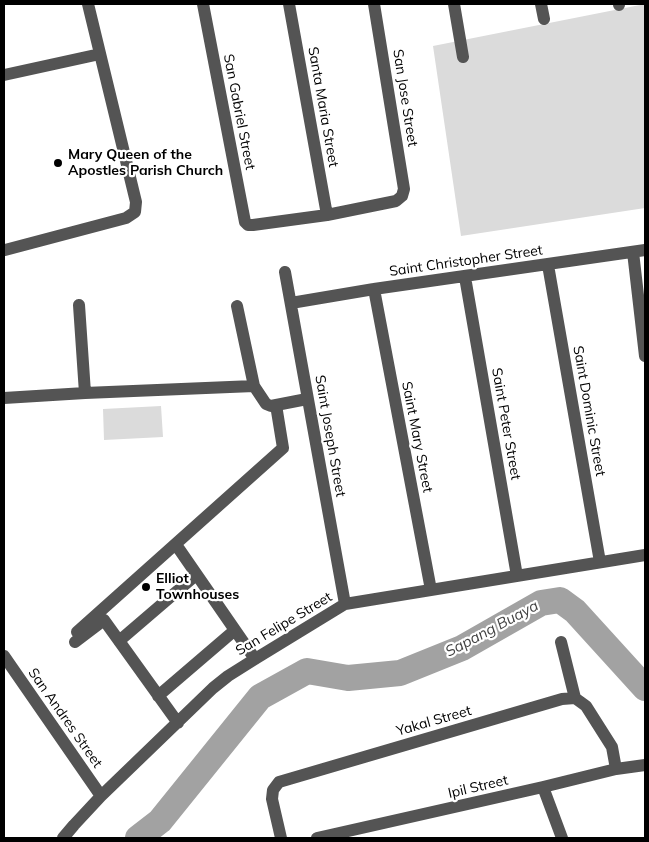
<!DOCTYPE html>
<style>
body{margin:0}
#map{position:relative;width:649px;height:842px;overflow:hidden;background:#fff;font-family:Mulish,sans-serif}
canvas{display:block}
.frame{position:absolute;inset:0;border:5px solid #000;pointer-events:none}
</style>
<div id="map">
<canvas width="649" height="842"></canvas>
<div class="frame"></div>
</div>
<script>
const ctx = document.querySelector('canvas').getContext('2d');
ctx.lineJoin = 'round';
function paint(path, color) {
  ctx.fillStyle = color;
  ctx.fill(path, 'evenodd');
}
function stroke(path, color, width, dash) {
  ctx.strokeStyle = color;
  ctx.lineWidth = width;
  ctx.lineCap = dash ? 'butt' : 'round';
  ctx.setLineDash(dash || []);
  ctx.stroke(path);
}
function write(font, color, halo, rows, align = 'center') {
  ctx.font = font + ' Mulish,sans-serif';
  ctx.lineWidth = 4.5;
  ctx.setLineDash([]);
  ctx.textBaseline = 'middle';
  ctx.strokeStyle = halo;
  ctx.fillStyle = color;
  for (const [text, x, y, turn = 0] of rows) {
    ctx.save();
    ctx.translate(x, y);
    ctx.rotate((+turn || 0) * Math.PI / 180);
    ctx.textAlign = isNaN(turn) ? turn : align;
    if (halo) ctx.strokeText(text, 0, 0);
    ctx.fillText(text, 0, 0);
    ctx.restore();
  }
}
paint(new Path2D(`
 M645,4V208L461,236L433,46Z
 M161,406L163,437L104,440L103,409Z`), '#dbdbdb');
stroke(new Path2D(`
 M138,838L160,821L260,697L307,671L348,678L400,673L462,648L541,603L560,600L575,611L645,688`), '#a2a2a2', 26);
stroke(new Path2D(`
 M203,4L245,222L248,225H253L327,215L396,201L402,196L404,189L374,4
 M289,4L327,215
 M454,4L463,57
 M541,4L544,19
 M619,4V5
 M4,75L100,54
 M5,250L126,218L135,212L136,202L88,4
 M633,252L645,356
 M548,265L600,562
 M285,272L345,604
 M465,277L517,576
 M374,289L431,590
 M291,303L374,289L645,250
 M79,305L85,393
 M237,306L254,386L266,404L271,406L307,399
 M4,398L85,393L254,386
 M179,549L255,659
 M77,632L283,448L276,405
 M119,641L196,575
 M75,642L104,620L178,723
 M561,642L575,698
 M4,656L101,796
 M158,696L235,630
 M543,787L562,838
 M63,838L74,825L101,796L213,688L228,676L255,659L345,604L645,555
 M281,838L272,799L273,790L279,782L562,699L575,698L586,706L612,747L616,769
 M317,838L543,787L616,769L645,765`), '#545454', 12);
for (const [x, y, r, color] of [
 [58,163,5,"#000"],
 [146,587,5,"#000"]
]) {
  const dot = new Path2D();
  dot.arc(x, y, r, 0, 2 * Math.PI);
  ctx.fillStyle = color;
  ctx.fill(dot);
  stroke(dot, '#fff', 2);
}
write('14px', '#000', '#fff', [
 ["San Jose Street",405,98,81],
 ["Santa Maria Street",323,107,80],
 ["San Gabriel Street",239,112,79],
 ["Saint Christopher Street",466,261,-8],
 ["Saint Dominic Street",589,411,80],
 ["Saint Peter Street",506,424,80],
 ["Saint Joseph Street",330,436,80],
 ["Saint Mary Street",417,437,79],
 ["San Felipe Street",284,624,-31],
 ["San Andres Street",65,718,55],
 ["Yakal Street",434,721,-16],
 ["Ipil Street",478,787,-13]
]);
write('bold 14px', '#000', '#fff', [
 ["Mary Queen of the",68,155],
 ["Apostles Parish Church",68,171],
 ["Elliot",156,579],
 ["Townhouses",156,595]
], 'left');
write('italic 15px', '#434343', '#fff', [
 ["Sapang Buaya",492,629,-28]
]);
</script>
